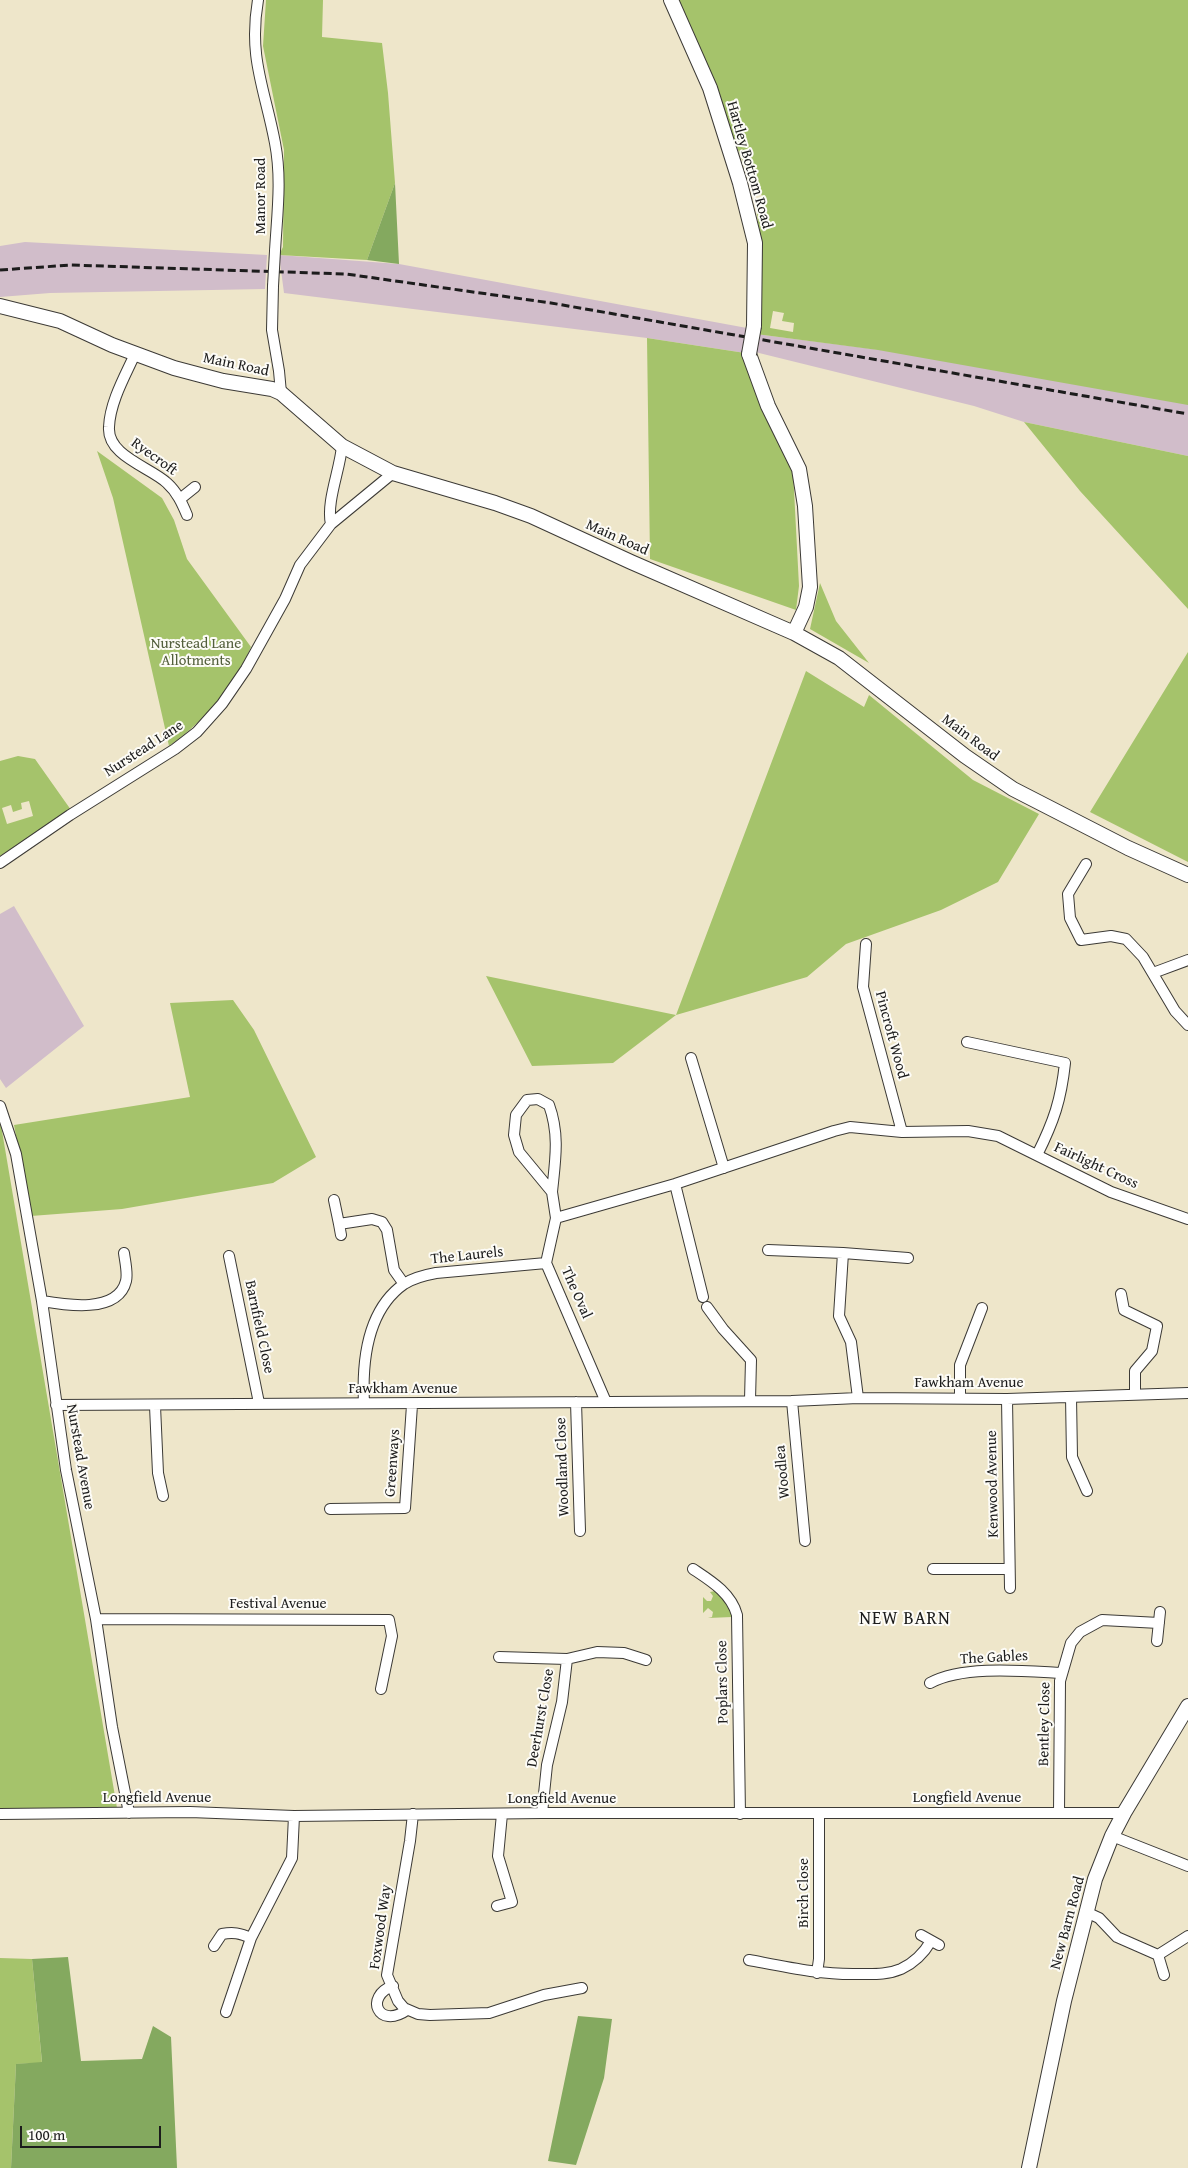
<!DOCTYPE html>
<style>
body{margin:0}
#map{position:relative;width:1188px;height:2168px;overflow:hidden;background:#eee6ca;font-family:"Gentium Book Plus",serif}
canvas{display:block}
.scale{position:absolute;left:20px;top:2126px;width:141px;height:22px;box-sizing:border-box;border:2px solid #1c1c1c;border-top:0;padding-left:6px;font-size:15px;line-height:18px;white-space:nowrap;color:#1c1c1c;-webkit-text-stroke:4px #fdfcf7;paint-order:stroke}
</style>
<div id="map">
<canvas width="1188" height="2168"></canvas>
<div class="scale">100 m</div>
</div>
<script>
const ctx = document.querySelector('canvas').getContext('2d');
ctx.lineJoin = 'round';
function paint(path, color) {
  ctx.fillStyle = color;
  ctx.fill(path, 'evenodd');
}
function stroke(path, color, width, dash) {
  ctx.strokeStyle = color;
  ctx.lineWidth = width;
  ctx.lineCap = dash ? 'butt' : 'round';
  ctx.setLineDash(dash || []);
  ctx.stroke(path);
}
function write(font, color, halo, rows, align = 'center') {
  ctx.font = font + ' "Gentium Book Plus",serif';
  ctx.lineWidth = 4;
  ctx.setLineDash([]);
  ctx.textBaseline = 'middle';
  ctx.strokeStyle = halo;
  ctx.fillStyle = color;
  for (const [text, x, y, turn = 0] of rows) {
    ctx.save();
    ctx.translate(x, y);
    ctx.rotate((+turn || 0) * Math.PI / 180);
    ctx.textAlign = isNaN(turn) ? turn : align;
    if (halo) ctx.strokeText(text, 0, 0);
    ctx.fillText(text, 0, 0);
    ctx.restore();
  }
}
paint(new Path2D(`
 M25,242L267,255L265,289L50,293L0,297V246Z
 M279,255L399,264L747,328L745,353L647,338L284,293Z
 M756,334L881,350H953L1188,382V456L1024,422L974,406L755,352Z
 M14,906L84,1026L6,1088L0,1079V914Z`), '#d1bdca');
paint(new Path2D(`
 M266,0H323L322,37L382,43L388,93L395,183L367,260L279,255L283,247L284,150L263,46Z
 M677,0H1188V405L878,350L756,334L761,248L756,205L765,201L743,162ZM773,311L784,313L782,321L794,323L793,332L770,328Z
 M647,338L745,353L793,471L799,586L796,610L650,559Z
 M1024,422L1188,456V609L1080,491Z
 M97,451L162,498L174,520L187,559L251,647C233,687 205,721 169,746L113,498Z
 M820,583L836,621L869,663L810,629Z
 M1188,652V862L1090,812Z
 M806,671L864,707L869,695L973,780L1039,814L998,882L941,910L846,944L807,977L676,1015L613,1063L532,1066L486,976L676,1015Z
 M18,756L35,759L71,810L0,856V761ZM29,801L33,816L7,824L2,808L11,805L13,812L22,809L21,803Z
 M233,1000L254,1030L316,1157L273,1183L122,1209L31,1216L14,1125L190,1097L170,1003Z
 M0,1123L2,1131L117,1808H0Z
 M715,1591L728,1603L732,1617L708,1618L712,1617L713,1612L708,1608L703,1613V1597L707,1601H711L713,1596L710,1592Z
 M0,1958L32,1959L42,2063L16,2064L11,2168H0Z`), '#a5c36b');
paint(new Path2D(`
 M395,183L399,264L367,260Z
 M68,1957L81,2061L142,2059L153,2026L171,2037L177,2168H11L16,2064L42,2062L32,1959Z
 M578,2016L612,2019L604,2078L576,2165L548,2161Z`), '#84a95f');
const street = new Path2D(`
 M258,0C248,58 265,89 275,143C282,179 277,215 275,251
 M273,286L272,330L279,371L281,393
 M135,354C125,376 110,402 109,427C107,456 150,467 167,483C177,492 182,503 187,515
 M180,499L195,487
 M331,524L393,473
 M0,863L70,815L175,749L197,732L222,704L246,669L285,599L300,565L331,524C326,502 340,470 342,446
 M1086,864L1068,894L1070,918L1081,940L1111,936L1126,939L1143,957L1175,1011L1188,1025
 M866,944L863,987L902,1132
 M1153,973L1188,960
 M967,1042L1065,1063C1061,1100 1054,1121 1037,1155
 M691,1058L724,1168
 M0,1106L16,1154L42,1301L66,1470L96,1619L112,1727L129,1813
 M675,1184L703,1297
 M552,1192C555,1162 560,1135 549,1105L538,1099L527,1100L516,1115L514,1135L519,1152L552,1192L556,1218L546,1263L606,1402
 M334,1200L339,1224L372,1219L382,1222L387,1230L394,1270L404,1284
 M556,1218L675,1184L834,1131L850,1127L902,1132L968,1131L998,1136L1111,1192L1188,1219
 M339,1224L341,1235
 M768,1250L843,1253L908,1258
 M843,1253L839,1316L851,1342L858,1398
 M229,1256L259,1403
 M1121,1294L1124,1310L1157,1326L1152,1351L1135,1371V1394
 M42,1301C65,1305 118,1314 126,1281C128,1273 125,1261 124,1253
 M707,1307L723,1329L751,1360L750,1400
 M1071,1397L1072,1457L1087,1491
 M960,1398V1365L982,1308
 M1007,1399L1010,1588
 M792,1401L805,1541
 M576,1402L580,1531
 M364,1403C362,1363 367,1310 404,1284C413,1278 425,1275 436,1273L546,1263
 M56,1405L792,1401L858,1398L1007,1399L1188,1393
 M155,1406L158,1473L163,1496
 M330,1509L405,1508L412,1405
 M693,1569C711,1581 731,1593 737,1615L740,1814
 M933,1569H1009
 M96,1619L389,1620L392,1636L381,1689
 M1157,1641L1160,1612
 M499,1657L567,1659L597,1652L624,1653L646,1660
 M930,1683C963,1665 1024,1671 1061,1673
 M542,1813L547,1765L562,1702L567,1659
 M1059,1813L1060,1681L1071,1643L1080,1632L1102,1620L1159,1623
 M0,1814L190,1812L294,1816L542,1813H1124
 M413,1814L410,1841L387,1975L398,2001L404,2008L418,2014L430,2015L489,2013L544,1995L582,1988
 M1112,1836L1188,1866
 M497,1906L512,1902L498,1856L502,1814
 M1086,1912L1099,1918L1117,1937L1158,1955L1164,1975
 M921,1935L939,1945
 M214,1946L222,1934C233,1932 240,1933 251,1938
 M1158,1955L1188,1936
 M749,1960C786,1967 821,1975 859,1974C873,1974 887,1975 901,1969C914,1963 924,1953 931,1941
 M817,1973L819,1959V1813
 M393,1986C364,1996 378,2030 407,2010
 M226,2012L251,1938L292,1858L294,1816`);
const secondary = new Path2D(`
 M671,0L710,88L740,183L755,243L754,326
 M0,306L60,321L112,345L174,368L223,381L272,389L281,393L342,446L393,473L495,503L531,516L631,562L794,633L839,658L965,756L1013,789L1128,848L1188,875
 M749,354L768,406L799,469L805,506L810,587L806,607L794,633
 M1029,2168L1064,2001L1095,1879L1112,1836L1124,1813L1188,1706`);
stroke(street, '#3c3a36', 12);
stroke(secondary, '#3c3a36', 16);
stroke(street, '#fff', 10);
stroke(secondary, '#fff', 14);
stroke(new Path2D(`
 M0,270L71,265L346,274L551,303L1188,414`), '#1c1c1c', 3, [8, 4]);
const streetBridge = new Path2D(`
 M273,286L275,251`);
const secondaryBridge = new Path2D(`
 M749,354L754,326`);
stroke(streetBridge, '#3c3a36', 12, []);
stroke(secondaryBridge, '#3c3a36', 16, []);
stroke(streetBridge, '#fff', 10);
stroke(secondaryBridge, '#fff', 14);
write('15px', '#1c1c1c', '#fdfcf7', [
 ["Hartley Bottom Road",749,165,74],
 ["Manor Road",261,196,-90],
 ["Main Road",236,365,12],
 ["Ryecroft",154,457,36],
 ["Main Road",617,538,24],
 ["Main Road",970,738,37],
 ["Nurstead Lane",144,749,-33],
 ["Pincroft Wood",891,1035,75],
 ["Fairlight Cross",1096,1166,25],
 ["The Laurels",467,1256,-6],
 ["The Oval",576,1293,66],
 ["Barnfield Close",259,1327,78],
 ["Fawkham Avenue",969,1383],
 ["Fawkham Avenue",403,1389],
 ["Nurstead Avenue",80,1457,80],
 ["Greenways",393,1463,-86],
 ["Woodland Close",563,1467,-92],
 ["Woodlea",783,1472,-95],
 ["Kenwood Avenue",993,1484,-91],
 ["Festival Avenue",278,1604],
 ["The Gables",994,1658,-3],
 ["Poplars Close",723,1682,-91],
 ["Deerhurst Close",541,1718,-80],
 ["Bentley Close",1045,1724,-89],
 ["Longfield Avenue",157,1798],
 ["Longfield Avenue",967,1798],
 ["Longfield Avenue",562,1799],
 ["Birch Close",804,1893,-90],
 ["New Barn Road",1068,1923,-75],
 ["Foxwood Way",381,1927,-82]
]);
write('15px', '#535f3c', '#fdfcf7', [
 ["Nurstead Lane",196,644],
 ["Allotments",196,661]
]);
ctx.letterSpacing = '1px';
write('18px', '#1c1c1c', '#fdfcf7', [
 ["NEW BARN",905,1619]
]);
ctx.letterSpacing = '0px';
</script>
